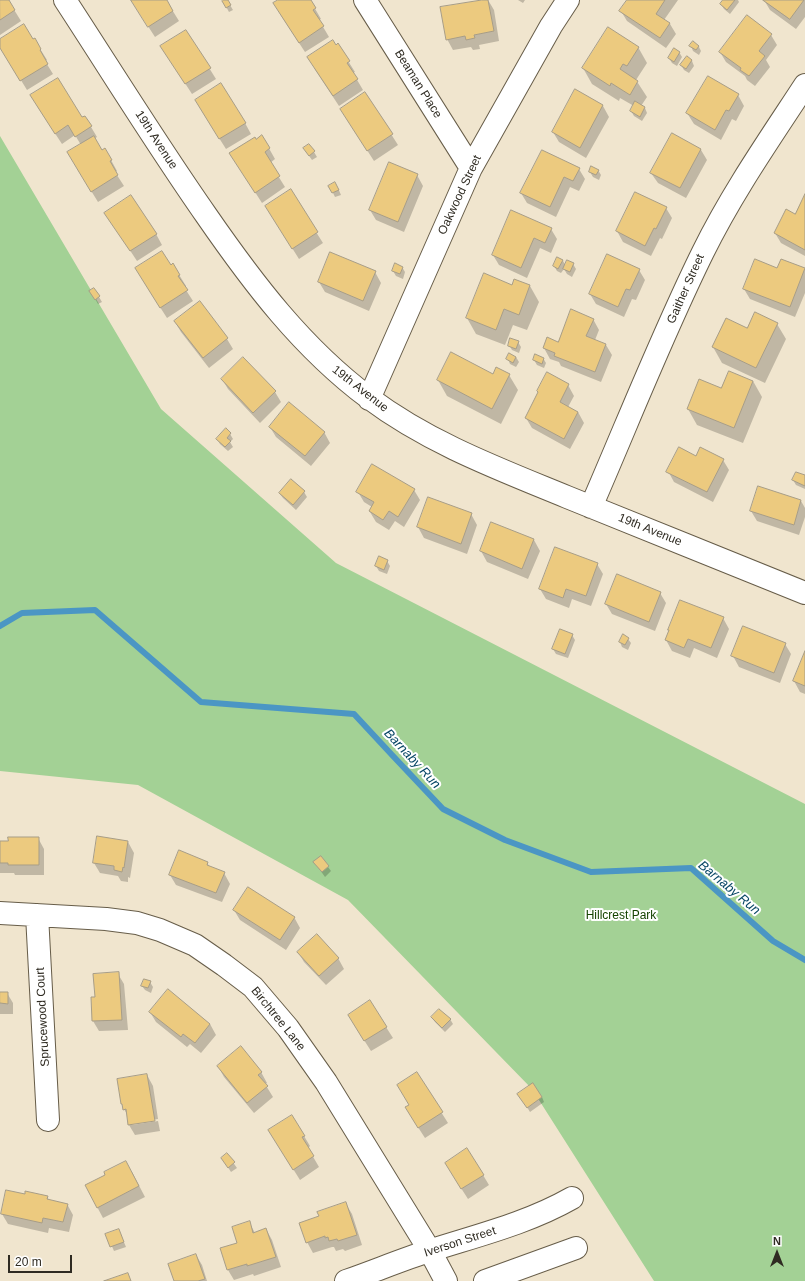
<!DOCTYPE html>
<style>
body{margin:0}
#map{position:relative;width:805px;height:1281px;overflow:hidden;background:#f0e5ce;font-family:Arial,sans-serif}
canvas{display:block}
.north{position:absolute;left:757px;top:1233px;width:40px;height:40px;-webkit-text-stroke:3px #fff;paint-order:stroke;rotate:0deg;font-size:11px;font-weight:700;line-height:16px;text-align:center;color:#2f2b22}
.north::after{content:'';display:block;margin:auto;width:14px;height:18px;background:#2f2b22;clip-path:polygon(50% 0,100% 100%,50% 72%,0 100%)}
.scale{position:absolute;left:8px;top:1255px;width:64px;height:18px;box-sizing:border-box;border:2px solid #2f2b22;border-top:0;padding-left:5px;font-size:12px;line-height:14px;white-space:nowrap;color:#2f2b22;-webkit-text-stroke:3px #fff;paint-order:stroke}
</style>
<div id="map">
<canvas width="805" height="1281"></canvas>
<div class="north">N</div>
<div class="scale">20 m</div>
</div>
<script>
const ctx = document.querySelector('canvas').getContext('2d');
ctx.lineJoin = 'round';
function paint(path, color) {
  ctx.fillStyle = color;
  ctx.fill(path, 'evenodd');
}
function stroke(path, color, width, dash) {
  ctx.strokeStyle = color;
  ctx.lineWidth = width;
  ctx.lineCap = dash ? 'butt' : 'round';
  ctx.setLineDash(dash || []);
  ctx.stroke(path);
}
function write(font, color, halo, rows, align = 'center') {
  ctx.font = font + ' Arial,sans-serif';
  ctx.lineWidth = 4;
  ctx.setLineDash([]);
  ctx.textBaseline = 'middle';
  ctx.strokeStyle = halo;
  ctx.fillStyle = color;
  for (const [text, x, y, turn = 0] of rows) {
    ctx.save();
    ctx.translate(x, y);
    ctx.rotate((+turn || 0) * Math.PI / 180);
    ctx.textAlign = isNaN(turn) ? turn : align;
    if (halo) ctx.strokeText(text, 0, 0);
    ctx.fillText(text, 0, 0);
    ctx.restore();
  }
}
paint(new Path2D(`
 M0,136L161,409L336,563L805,804V1281H654L532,1089L348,900L138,785L0,771Z`), '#a3d195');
paint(new Path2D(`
 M0,0H8L21,21L0,35Z
 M131,0H166L179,21L155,37Z
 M225,0H227L233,10L229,12L223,1Z
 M280,0H310L321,19L319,20L329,37L305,52L280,14Z
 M488,0L494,10L499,41L479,45L480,49L473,50L471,47L453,50L447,39Z
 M518,0H525L523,3Z
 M628,0H678L664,20L670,24L676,34L666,48L627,21L621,11Z
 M724,0H738L739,2L730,14L724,9L721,4Z
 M764,0H805V17L796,29L770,10Z
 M186,31L216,79L192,94L168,57Z
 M771,35L777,45L766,60L770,67L755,86L747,80L745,76L726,62L720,52Z
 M34,39L47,60L45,61L53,74L27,90L0,46V40H33Z
 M338,45L355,72L353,73L363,90L339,106L314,68Z
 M691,46L699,47L701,51L699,55L693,51Z
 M638,47L647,63L636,80L647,97L641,106L645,108L647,113L642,121L634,116L631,111L634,106L620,98L619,101L592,84L583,68Z
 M679,52L682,57L677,66L672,63L669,58Z
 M687,58L692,61L694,66L689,73L684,70L681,65Z
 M708,78L738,95L744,106L736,121L732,119L721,140L694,124L687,113Z
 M576,91L603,106L609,117L586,158L559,142L553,132Z
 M365,93L398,145L374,161L347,119Z
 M37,106L82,118L85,117L97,137L94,139L102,151L111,160L117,171L115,172L124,186L98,202L74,163L81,145L75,135L62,144Z
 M202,111L245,123L251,134L226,149Z
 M672,135L701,150L707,160L686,198L658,183L651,173Z
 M262,136L275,159L270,163L285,187L262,203L237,164L256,140Z
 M314,152L317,157L312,160L307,153Z
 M579,169L585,179L579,191L570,187L556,217L527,203L521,193Z
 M598,170L601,175L599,180L593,177L590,172Z
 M417,175L423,186L404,232L376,220L370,210Z
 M338,188L341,195L335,197L333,193Z
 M290,191L323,243L299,259L272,216Z
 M805,197V256L781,243L775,233L795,215Z
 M666,208L672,218L662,239L660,238L651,256L623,242L617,231Z
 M112,223L156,234L162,245L137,261Z
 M551,229L557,239L551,253L540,248L527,278L499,265L493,255Z
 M558,258L563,261L566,266L573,264L576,269L572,277L567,274L564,269L561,273L557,271L554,266Z
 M173,265L186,286L184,287L193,301L167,318L142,279Z
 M402,267L405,272L403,279L396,276L393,271Z
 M778,269H804L805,270V293L795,317L750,299L744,289Z
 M639,270L645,280L636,300L632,299L624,317L596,304L590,294Z
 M375,272L381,283L369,311L325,292L319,282Z
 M515,280L530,286L539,302L527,330L513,325L505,345L476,334L467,318L513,286Z
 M94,297H99L102,302L98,304Z
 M199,303L227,339L233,349L209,368L181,332L175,322Z
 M593,319L599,330L595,340L606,345L612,355L601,382L561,366L559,362L550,359L544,348L558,343Z
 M777,324L786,339L765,383L722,363L713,347L747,330Z
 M518,342L521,347L519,353L512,350L509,345Z
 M516,357L519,362L516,367L510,364L508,359Z
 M543,358L546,363L544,368L537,365L534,360Z
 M494,375H509L518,390L501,424L447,396L438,380Z
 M222,379L275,392L281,402L260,423L228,389Z
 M753,381L762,397L743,443L697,425L688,409L722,390Z
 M568,385L574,396L568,407L578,412L584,423L570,449L532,428L526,418L539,393Z
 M270,427L324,432L330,443L311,466L276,437Z
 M230,434L233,439L230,442L233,447L228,451L220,444L217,439Z
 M723,460L729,470L713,502L674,482L668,471Z
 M805,476V489L796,485L793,480Z
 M291,481L304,492L307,497L296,510L283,498L280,494Z
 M414,490L420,500L404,527L395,521L389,530L376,522L370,512L372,507L364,502L358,492Z
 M801,501L805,508V517L799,535L757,521L751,511Z
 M471,514L477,525L467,554L424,538L418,527Z
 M492,523L534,540L540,551L528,579L487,562L481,551Z
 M387,561L390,566L387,574L379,571L376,566Z
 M597,564L603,574L591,606L572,599L569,608L546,599L540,589Z
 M660,593L666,603L655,631L612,614L606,604Z
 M723,618L729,629L717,658L694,648L690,658L672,651L666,640L670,631Z
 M572,635L575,640L568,658L556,654L553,649Z
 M628,639L631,643L628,650L622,647L620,642Z
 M785,644L791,654L780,683L739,667L733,656Z
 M805,653V694L800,692L794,681Z
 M38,838L44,849V875H15L14,873H0V842Z
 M128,842L134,853L130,878L128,877V882L121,881L118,876L100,873L94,863Z
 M207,863L210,867L224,873L230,884L222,902L176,885L170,875Z
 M315,863L328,867L331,871L325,877Z
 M234,910L294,917L300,928L286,950L240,920Z
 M298,952L338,958L344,969L326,985L304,962Z
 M118,974L124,984L128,1030L99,1031L93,1021L92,998L96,997Z
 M150,982L153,987L151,993L145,990L142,986Z
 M0,993H7L13,1003V1014H0Z
 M370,1002L393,1038L371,1051L355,1026Z
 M150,1012L210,1024L216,1035L201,1053L190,1044L187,1047L156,1022Z
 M432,1018L450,1019L453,1024L445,1032L435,1022Z
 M218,1066L261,1072L267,1083L265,1084L273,1097L254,1113L224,1077Z
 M417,1074L448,1123L425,1138L412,1118L410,1105Z
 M147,1075L153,1086L158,1119L132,1123V1125L158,1121L160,1131L135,1135L129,1125L128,1116L124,1109Z
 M542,1097L544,1102L530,1112L522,1099Z
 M304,1136L310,1146L308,1148L319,1167L300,1180L275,1140Z
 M227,1154L237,1168L231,1172L222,1158Z
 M132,1172L145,1197L103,1218L86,1186Z
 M452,1174L483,1175L489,1185L468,1199Z
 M25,1196L47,1197L49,1200L67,1204L73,1215L69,1232L49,1228L48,1233L8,1224L2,1214Z
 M346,1204L352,1214L362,1245L345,1251L343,1249L336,1251L334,1247H332L313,1253L307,1242L320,1217Z
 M249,1222L255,1233L266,1229L272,1240L281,1267L254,1276L253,1274L234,1280L228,1270Z
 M107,1235H121L126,1247L114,1251Z
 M196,1255L202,1265L207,1281H175Z`), '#0003');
stroke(new Path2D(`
 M0,626L22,613L95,610L201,702L354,714L393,756L443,809L505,840L591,872L691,868L773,941L805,960`), '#4b96c4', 6);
const building = new Path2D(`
 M0,0H9L15,10L0,20Z
 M131,0H167L173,11L148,27Z
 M223,0H228L231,5L226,8L222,1Z
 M278,0H311L316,8L313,10L324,26L299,43L273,3Z
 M482,0H488L494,31L474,35L475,38L466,40L465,36L446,40L440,7Z
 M627,0H665L656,14L670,23L660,38L619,11Z
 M723,0H735L727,10L720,4Z
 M763,0H804L790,19Z
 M747,15L772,34L759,51L765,56L749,76L740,70L741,68L719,52Z
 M24,24L33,39L35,38L41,49L40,50L48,64L20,81L0,48V39Z
 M608,27L639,47L627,66L623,64L620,69L638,81L630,95L611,83L610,86L582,68Z
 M186,30L211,68L185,84L160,46Z
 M333,40L336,45L338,43L350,61L347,63L358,79L333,96L307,57Z
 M693,41L699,46L696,50L689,46Z
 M674,48L680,52L674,62L668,58Z
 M687,56L692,60L686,69L680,65Z
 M708,76L739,94L729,111L726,110L715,130L686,113Z
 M58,78L82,117L85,116L92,126L75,137L68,125L55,134L30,95Z
 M221,83L246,123L219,139L195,100Z
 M575,89L603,105L580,148L552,132Z
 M365,92L393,134L367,151L340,109Z
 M635,101L645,107L640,117L630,111Z
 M672,133L701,149L680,188L650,173Z
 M262,135L270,148L265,152L280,176L255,193L229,153L255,137L256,139Z
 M94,136L102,150L105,148L112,160L110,161L118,175L91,192L67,152Z
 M309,144L315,151L309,156L303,148Z
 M542,150L580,168L573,181L564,177L550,207L520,193Z
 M389,162L418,174L398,222L369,210Z
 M591,166L599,170L596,175L589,172Z
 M335,182L339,190L332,193L328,186Z
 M291,189L318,232L292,249L265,206Z
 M635,192L667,207L656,229L654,228L645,246L616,231Z
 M805,194V250L774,233L786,209L795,214Z
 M131,195L157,234L130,251L104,213Z
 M511,210L552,228L545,243L534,238L521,268L492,255Z
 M162,251L171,265L173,263L180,275L178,276L188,290L160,308L135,268Z
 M330,252L376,271L363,301L318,282Z
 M607,254L640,269L630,290L626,289L618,307L589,294Z
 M557,257L563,260L558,269L553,266Z
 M755,259L777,268L781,259L805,268L790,307L743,289Z
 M567,260L574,263L570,272L563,269Z
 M395,263L403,267L400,274L392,271Z
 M484,273L512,285L514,279L530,285L519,315L504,309L496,330L466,318Z
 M94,288L100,296L95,300L89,291Z
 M200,301L228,338L203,358L174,321Z
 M571,309L594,319L586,336L606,344L595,372L554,356L555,353L543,348L547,337L558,342Z
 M755,312L778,323L756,368L712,347L726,318L747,328Z
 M510,338L519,341L516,349L508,346Z
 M451,352L493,374L496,367L510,374L492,409L437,380Z
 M509,353L516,357L513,363L506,359Z
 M535,354L544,358L542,364L533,360Z
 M243,357L276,391L253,413L221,379Z
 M729,371L753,381L734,428L687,409L699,379L721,388Z
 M547,372L569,384L560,402L578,412L564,439L525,418L538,392L537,391Z
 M289,402L325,432L305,456L269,427Z
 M226,428L231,433L227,438L231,441L225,447L216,439Z
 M679,447L696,456L700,447L724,459L707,492L666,472Z
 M372,464L415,489L398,517L389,511L383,520L369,511L374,502L356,492Z
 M796,472L805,475V486L792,480Z
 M291,479L305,491L293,505L279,493Z
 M758,486L801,500L794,525L750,511Z
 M428,497L472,513L461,544L417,527Z
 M491,522L534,539L522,569L480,551Z
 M555,547L598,563L586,596L566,589L563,598L539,589Z
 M379,556L388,560L384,570L375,566Z
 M617,574L661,592L649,622L605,604Z
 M680,600L724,617L711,648L688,639L684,648L665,640L669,630H668Z
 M743,626L786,643L774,673L731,656Z
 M560,629L573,634L565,654L552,649Z
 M623,634L629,638L625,645L619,642Z
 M805,651V686L793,681Z
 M97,836L128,841L124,868L123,867L122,872L114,870V866L93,863Z
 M8,837H39V865H8V863H0V841H8Z
 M179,850L208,862L207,865L225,872L216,893L169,875Z
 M321,856L329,866L322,872L313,862Z
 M248,887L295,917L280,940L233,910Z
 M317,934L339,958L319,976L297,952Z
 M119,972L122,1020L92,1021L91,997H95L93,974Z
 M144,979L151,981L148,988L141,986Z
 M168,989L210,1024L195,1043L183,1034L181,1037L149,1012Z
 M0,992H8V1004L0,1003Z
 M370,1000L387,1027L364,1041L348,1015Z
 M439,1009L451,1019L442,1028L431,1017Z
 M241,1046L262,1072L258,1075L268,1086L247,1103L217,1066Z
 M417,1072L443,1112L418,1128L405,1107L409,1105L397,1085Z
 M147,1074L155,1121L128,1125L126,1109L123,1110L122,1104H121L117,1079Z
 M533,1083L542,1097L527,1108L517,1094Z
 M292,1115L305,1136L302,1137L314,1156L293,1170L268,1130Z
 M467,1148L484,1175L461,1189L445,1163Z
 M227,1153L235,1162L228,1168L221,1158Z
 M126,1161L139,1186L97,1208L85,1185L105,1175L104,1172Z
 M6,1190L25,1194V1191L48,1196L47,1199L68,1204L63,1222L43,1218L42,1223L1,1214Z
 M346,1202L357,1235L338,1241L337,1239L329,1241L328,1237L325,1238V1236L306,1243L299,1223L319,1216L317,1212Z
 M250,1221L253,1233L266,1228L276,1257L247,1266V1264L227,1270L220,1248L237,1243L232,1227Z
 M119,1229L124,1242L110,1247L105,1234Z
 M196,1254L205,1279L198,1281H174L168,1264Z
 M128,1273L131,1281H104Z`);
paint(building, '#ecca7f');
stroke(building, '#a79d87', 1);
const minor = new Path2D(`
 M65,0C112,72 157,145 206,215C253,283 302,348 369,398C429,443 499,469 567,497C646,529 726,561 805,593
 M365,0L471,168
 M369,399L471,168L551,26L568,0
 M591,507C628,422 662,335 703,252C732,193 769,140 805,85
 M0,913L106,919L137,923L160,930L195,945L224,965L253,987L288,1028L326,1082L430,1251L446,1281
 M37,915L48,1120
 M346,1281C375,1271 403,1259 432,1250C479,1235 528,1223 572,1198
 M485,1281L576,1248`);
stroke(minor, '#675d49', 24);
stroke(minor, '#fff', 22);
write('12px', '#2f2b22', '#fff', [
 ["Beaman Place",418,84,58],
 ["19th Avenue",156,140,57],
 ["Oakwood Street",460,195,-65],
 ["Gaither Street",686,289,-66],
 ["19th Avenue",360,389,38],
 ["19th Avenue",650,530,22],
 ["Sprucewood Court",43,1017,-93],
 ["Birchtree Lane",278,1019,51],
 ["Iverson Street",460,1242,-18]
]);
write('12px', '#154300', '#fff', [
 ["Hillcrest Park",621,916]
]);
write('italic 13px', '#094766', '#fff', [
 ["Barnaby Run",412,759,47],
 ["Barnaby Run",729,888,40]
]);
</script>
